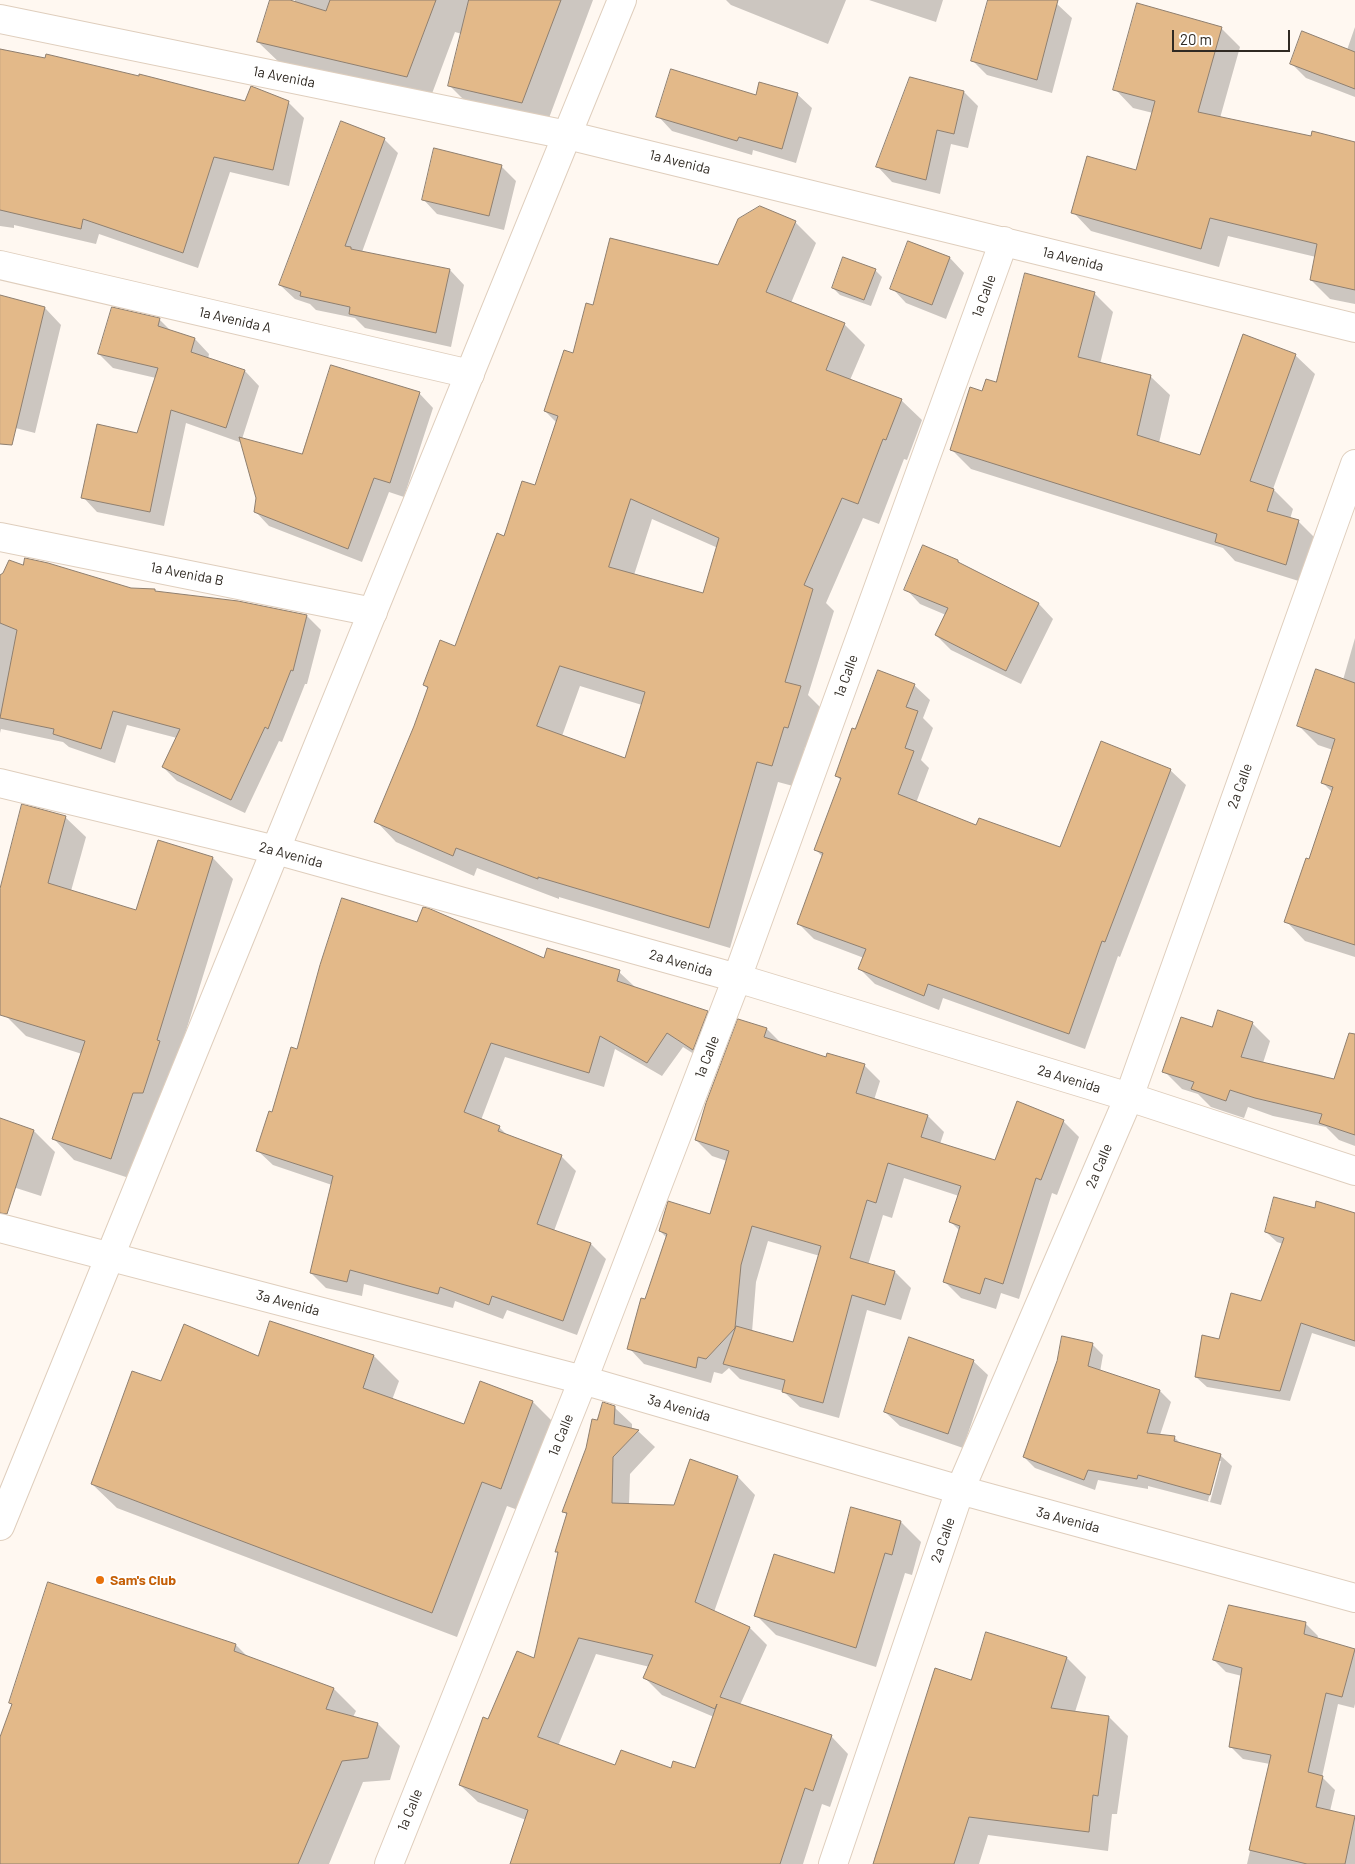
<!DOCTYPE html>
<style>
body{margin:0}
#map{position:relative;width:1355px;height:1864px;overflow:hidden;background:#fff8f1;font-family:Barlow,sans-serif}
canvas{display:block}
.scale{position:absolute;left:1172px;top:30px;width:118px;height:22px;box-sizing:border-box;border:2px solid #302a23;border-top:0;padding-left:6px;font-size:15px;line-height:18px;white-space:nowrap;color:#302a23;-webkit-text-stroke:4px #fff;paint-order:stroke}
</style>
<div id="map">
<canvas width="1355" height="1864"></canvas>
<div class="scale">20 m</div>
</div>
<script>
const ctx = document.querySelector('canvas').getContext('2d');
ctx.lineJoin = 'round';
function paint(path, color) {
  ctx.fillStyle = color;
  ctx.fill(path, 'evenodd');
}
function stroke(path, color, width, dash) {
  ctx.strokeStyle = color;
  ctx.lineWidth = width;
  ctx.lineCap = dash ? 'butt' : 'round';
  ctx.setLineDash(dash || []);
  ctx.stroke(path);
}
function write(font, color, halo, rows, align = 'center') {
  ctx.font = font + ' Barlow,sans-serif';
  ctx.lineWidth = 4;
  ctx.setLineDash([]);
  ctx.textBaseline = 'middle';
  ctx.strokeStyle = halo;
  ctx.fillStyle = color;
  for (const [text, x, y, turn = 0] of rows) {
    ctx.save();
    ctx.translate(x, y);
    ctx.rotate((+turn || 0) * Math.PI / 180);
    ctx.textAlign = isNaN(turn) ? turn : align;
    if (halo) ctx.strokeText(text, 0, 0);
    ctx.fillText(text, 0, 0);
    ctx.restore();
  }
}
paint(new Path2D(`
 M272,0H286L295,3V0H593L546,126L473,109L450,86L462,34L455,32L430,99L282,65L258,42Z
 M726,0H846L828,44L731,5Z
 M869,0H943L936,22Z
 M990,0H1044L1057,4L1072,18L1052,93L987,75L973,61Z
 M1355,27V97L1306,78L1291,63L1347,50Z
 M1221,28L1240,47L1220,118L1312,138L1355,143V304L1330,299L1311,280L1316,257L1228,236L1219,267L1091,231L1073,212L1137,171L1153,113L1133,108L1115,89Z
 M0,49L246,103L288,102L304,118L289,186L230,172L198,268L99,234L96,244L14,225V228L0,226Z
 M964,92L978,106L968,148L951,144L940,194L892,182L878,167Z
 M797,94L812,108L796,163L753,150L752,155L672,131L658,116L756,97Z
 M384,139L398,153L362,252L450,270L464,285L451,347L365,328L355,318L316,310L310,304L295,299L280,285Z
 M501,166L516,181L504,230L437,214L423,199Z
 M795,222L816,243L791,303L844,324L865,345L850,380L901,400L922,420L907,460L904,459L879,524L863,518L826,603L834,611L808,695L821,708L809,748L805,747L793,786L778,782L730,948L559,897V899L477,868L474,876L396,842L376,821L416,727L428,689L424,685L456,647L505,538L536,487L557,423L545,411L574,355L594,307L719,266ZM652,519L718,548L704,594L634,575ZM580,686L642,705L626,760L562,736Z
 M909,243L950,258L964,273L946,319L906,303L892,288Z
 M875,270L882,277L871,306L840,295L833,288Z
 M1094,293L1113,312L1100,364L1150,376L1170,395L1159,443L1201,456L1295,355L1315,374L1273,489L1293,509L1290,519L1299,522L1318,541L1305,583L1235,561L1223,548L971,469L952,450L983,393L997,384Z
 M0,297L45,308L61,325L35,433L0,424Z
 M159,319L172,332L195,339L209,354L208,359L245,371L259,386L242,439L303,455L419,393L433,408L404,497L389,492L362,562L269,526L255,511L258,498L242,443L186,423L164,526L97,512L83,497L138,435L156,378L113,368L99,354Z
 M958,561L962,566L1039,604L1053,619L1021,684L951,650L936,635L946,615L920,604L906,589Z
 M24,567L130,589L237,602L307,616L321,630L307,684H305L282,742L279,741L245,813L177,781L163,767L177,738L127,725L115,763L69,747L63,742L1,729L0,733V586Z
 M1355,638V957L1305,941L1286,921L1310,861L1333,793L1322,782L1333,750L1318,745L1298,725L1343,680Z
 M914,685L930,700L923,718L933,728L921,760L929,768L916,803L977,827L1061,849L1170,770L1186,785L1120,957L1118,956L1085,1049L943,998L939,1010L875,984L860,969L864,958L814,939L799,924L823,857L816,850L841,781L836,775L856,731Z
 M65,817L86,837L71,891L137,912L159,841L213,858L233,879L177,1060L163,1113H153L132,1179L74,1160L54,1139L82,1054L26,1036L6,1016L0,942V894Z
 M417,923L545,959L619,972L634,986L633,988L707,1012L722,1027L708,1063L683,1047L662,1076L615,1049L604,1087L505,1057L481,1120L499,1127L508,1136L561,1156L576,1171L554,1231L591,1244L606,1259L577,1335L507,1310L503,1319L455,1301L453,1308L364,1284L362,1296L326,1288L311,1273L332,1185L273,1165L258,1151L297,1050Z
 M739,1020L767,1029L782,1044L827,1058L864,1065L880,1081L874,1100L928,1116L944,1132L940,1144L996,1161L1063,1121L1079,1137L1057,1195L1052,1193L1019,1299L1001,1293L996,1309L961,1298L945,1282L960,1231L951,1222L959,1196L904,1178L892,1218L883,1215L868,1265L895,1272L911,1288L901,1320L867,1310L839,1418L800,1407L783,1391L740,1379L729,1368L722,1374L714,1372L711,1383L644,1364L629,1348L667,1238L660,1231L710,1215L727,1161L712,1156L696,1140ZM768,1241L820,1256L794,1343L752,1332L756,1282Z
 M1252,1023L1270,1041L1263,1063L1321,1075L1350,1086L1355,1065V1146L1339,1140L1326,1127L1273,1116L1248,1107L1244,1118L1211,1107L1198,1094L1182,1089L1164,1071L1213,1028Z
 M34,1131L55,1152L41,1196L13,1187L0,1174V1138Z
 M1316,1210L1355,1214V1347L1312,1333L1290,1401L1207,1387L1196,1377L1220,1340L1262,1303L1283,1244L1277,1242L1266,1232Z
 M270,1322L374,1356L399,1381L392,1400L465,1425L533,1402L558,1427L526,1513L507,1506L457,1637L117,1508L92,1484L161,1383L259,1357Z
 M1092,1344L1103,1355L1100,1372L1160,1391L1171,1402L1160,1435L1174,1437L1181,1444L1221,1456L1232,1466L1221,1505L1148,1486V1489L1098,1480L1095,1490L1035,1468L1024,1457ZM1218,1461H1221L1210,1502L1208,1501Z
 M973,1361L988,1375L963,1448L900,1426L885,1412Z
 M614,1407L632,1424V1429L638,1431L655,1447L630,1474L629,1505L675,1507L738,1477L755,1495L714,1612L750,1628L767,1645L740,1705L831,1736L848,1754L830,1807L822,1804L803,1864H512L526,1820L478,1802L460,1785L489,1721L535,1659L559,1554L556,1551L567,1515L563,1511L597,1422ZM596,1654L650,1667L645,1678L662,1695L714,1717L696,1770L616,1767L558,1746Z
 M852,1509L901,1522L921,1542L912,1575L905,1573L876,1667L776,1635L756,1615L835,1574Z
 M49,1584L236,1645L248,1657L334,1689L356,1711L353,1717L378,1724L400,1746L390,1780L363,1782L329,1864H0V1741L13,1705L10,1702Z
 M1305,1623L1318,1636L1317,1639L1355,1650V1704L1354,1708L1338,1704L1322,1777L1335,1790L1330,1811L1355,1817V1864H1247L1270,1764L1243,1759L1231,1747L1242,1676L1226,1672L1214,1660Z
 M987,1633L1067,1658L1086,1677L1075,1712L1109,1717L1128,1736L1117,1814H1112L1108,1851L988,1835L979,1864H873L876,1852L972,1681Z`), '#0003');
const building = new Path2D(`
 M270,0H290L326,11L330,0H436L407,77L257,42Z
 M469,0H561L522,103L448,86Z
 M988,0H1058L1037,80L971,61Z
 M1137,3L1222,27L1198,112L1311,136L1312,131L1355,142V290L1310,280L1317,244L1210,218L1201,249L1071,213L1087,156L1136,170L1155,101L1113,90Z
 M1302,31L1355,52V89L1290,64Z
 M0,49L45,58L46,54L139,76V74L245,101L251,86L289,101L273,170L214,157L183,253L83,219L81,229L0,210Z
 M671,69L756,95L759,82L798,93L782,149L739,137L737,141L656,117Z
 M910,77L964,91L954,134L937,130L926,180L876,167Z
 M341,121L385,138L345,246L351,247V249L450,269L436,333L349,314L350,307L300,296L301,292L279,285Z
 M434,148L502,165L489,216L422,200Z
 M760,206L796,221L766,292L845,323L826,370L902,399L886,440L883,439L858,504L842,498L804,585L813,589L785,682L801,686L788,728L784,727L772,766L757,762L709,928L538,877V879L456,848L453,856L374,822L414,726L428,687L423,685L440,640L455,646L497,533L504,536L522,481L535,485L558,416L544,411L564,350L573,353L586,303L593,305L610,238L718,265L738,219ZM631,499L719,538L703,593L609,567ZM560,666L645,692L625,758L537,726Z
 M908,241L950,257L932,305L890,289Z
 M843,257L876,269L864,300L832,288Z
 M1025,273L1095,292L1078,357L1151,375L1137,435L1200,455L1243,334L1296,354L1250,481L1274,489L1267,511L1299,520L1286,565L1215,542L1217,534L950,450L970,387L982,391L986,379L996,382Z
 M0,295L45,307L12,445L0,444Z
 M112,307L160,318L158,326L195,338L191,352L245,370L226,428L171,410L150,512L81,498L97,424L137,433L158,368L98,354Z
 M331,365L420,392L390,483L374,478L348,549L254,512L256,498L239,437L302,454Z
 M923,545L958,560V562L1039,603L1006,671L935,635L948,608L904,590Z
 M25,558L48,563L131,588L155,589V591L238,601L307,615L293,671L291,670L268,729L265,727L231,800L162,767L180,729L113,711L101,749L53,734L54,729L0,718L17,630L0,623V575L3,573L9,560L23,565Z
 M1316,669L1355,683V945L1284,922L1306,858L1309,859L1333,787L1321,783L1335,739L1297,726Z
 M878,670L915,684L906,707L918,711L905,748L914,751L898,794L976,825L979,818L1060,847L1101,741L1171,769L1105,942L1102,941L1069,1034L928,984L924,996L858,969L866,949L797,924L823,853L814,850L841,778L835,776L852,728L855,729Z
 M22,804L66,816L48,883L136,910L158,840L213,857L157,1040L160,1041L143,1093H133L111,1159L52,1139L85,1041L0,1015V889Z
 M342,898L417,922L423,907L428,908L544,958L547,948L620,970L617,981L708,1011L693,1050L667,1033L647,1063L600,1036L589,1073L491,1043L464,1112L500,1126L498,1131L562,1155L537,1224L591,1243L563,1321L492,1296L489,1305L440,1287L438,1294L350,1270L347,1282L310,1273L333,1176L256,1151L269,1111L272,1112L291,1047L297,1049L320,965Z
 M1218,1010L1253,1022L1241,1057L1334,1079L1349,1033L1355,1034V1135L1319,1123L1322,1114L1255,1098L1230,1090L1226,1101L1191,1089L1194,1082L1162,1072L1181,1017L1212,1027Z
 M738,1019L767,1028L764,1037L826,1057L827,1053L865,1064L856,1093L928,1115L921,1137L995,1160L1017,1101L1064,1120L1041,1180L1036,1178L1003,1284L985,1278L980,1294L943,1282L960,1226L949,1222L961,1186L888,1163L876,1203L867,1200L850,1258L895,1271L885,1305L852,1295L823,1403L782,1392L785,1380L723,1364L736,1326L793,1342L821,1246L752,1226L741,1265L735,1328L706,1359L698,1357L696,1368L627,1349L641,1298L645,1299L667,1234L659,1231L668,1201L710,1214L729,1151L695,1140L706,1103Z
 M0,1118L34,1130L7,1214L0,1213Z
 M1274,1197L1315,1208L1316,1201L1355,1213V1341L1301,1323L1280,1391L1195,1377L1202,1335L1219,1339L1231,1293L1261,1301L1284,1238L1265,1232Z
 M270,1321L374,1355L363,1388L464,1424L480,1381L533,1401L501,1489L482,1482L432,1613L91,1484L132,1371L161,1381L184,1324L258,1356Z
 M1062,1336L1093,1343L1088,1366L1160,1390L1147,1433L1175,1436L1174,1441L1221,1454L1210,1495L1138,1475L1137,1479L1088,1470L1084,1480L1023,1457L1057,1361Z
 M909,1337L974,1360L948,1434L884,1412Z
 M603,1402L615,1406L614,1424L639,1430L613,1457L612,1503L674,1505L690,1459L738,1476L695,1602L750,1627L720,1697L832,1735L813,1791L805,1788L780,1864H510L528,1810L459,1785L483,1717L488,1719L517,1651L534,1658L558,1552H555L567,1513L562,1512L586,1448L592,1419L597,1420ZM579,1638L653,1655L643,1678L715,1709L717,1704L695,1768L673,1761L671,1768L621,1750L615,1765L538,1737Z
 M851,1507L901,1521L892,1555L885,1553L856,1648L754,1616L774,1554L834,1573Z
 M48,1582L236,1644L234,1651L334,1688L326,1709L378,1723L368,1758L342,1761L298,1864H0V1737L12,1704L9,1703Z
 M1229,1605L1306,1622L1304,1634L1355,1649L1342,1697L1326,1693L1308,1772L1323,1776L1316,1807L1355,1816L1345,1864H1307L1249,1850L1271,1755L1229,1747L1242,1668L1213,1660Z
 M986,1632L1067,1657L1051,1708L1109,1716L1098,1796L1093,1795L1089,1832L969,1817L954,1864H873L935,1668L971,1680Z`);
paint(building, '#e3b989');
stroke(building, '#8f7f6f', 1);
const minor = new Path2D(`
 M0,19L567,135L1355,328
 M0,265L470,374
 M0,537L373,612
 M0,783L276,850L737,978L1129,1097L1355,1171
 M0,1228L583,1380L960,1490L1355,1598
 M389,1864L583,1380L737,978L1004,241
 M833,1864L960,1490L1129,1097L1355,464`);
const secondary = new Path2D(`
 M0,1526L622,0`);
stroke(minor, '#dfcebd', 30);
stroke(secondary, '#dfcebd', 30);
stroke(minor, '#fff', 28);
stroke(secondary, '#fff', 28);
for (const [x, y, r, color] of [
 [100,1580,5,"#e8710a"]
]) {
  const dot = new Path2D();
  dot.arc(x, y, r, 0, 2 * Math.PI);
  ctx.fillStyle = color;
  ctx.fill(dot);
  stroke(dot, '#fff', 2);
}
write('14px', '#302a23', '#fff', [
 ["1a Avenida",284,77,11],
 ["1a Avenida",680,162,14],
 ["1a Avenida",1073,259,14],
 ["1a Calle",984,296,-70],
 ["1a Avenida A",235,320,13],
 ["1a Avenida B",187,574,11],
 ["1a Calle",846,676,-70],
 ["2a Calle",1240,786,-70],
 ["2a Avenida",291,855,15],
 ["2a Avenida",681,963,16],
 ["1a Calle",707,1057,-69],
 ["2a Avenida",1069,1079,17],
 ["2a Calle",1099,1166,-67],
 ["3a Avenida",288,1303,15],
 ["3a Avenida",679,1408,16],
 ["1a Calle",561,1435,-68],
 ["3a Avenida",1068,1520,15],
 ["2a Calle",943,1540,-71],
 ["1a Calle",410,1810,-68]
]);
write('bold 14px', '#c56008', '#fff', [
 ["Sam's Club",110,1580]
], 'left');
</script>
